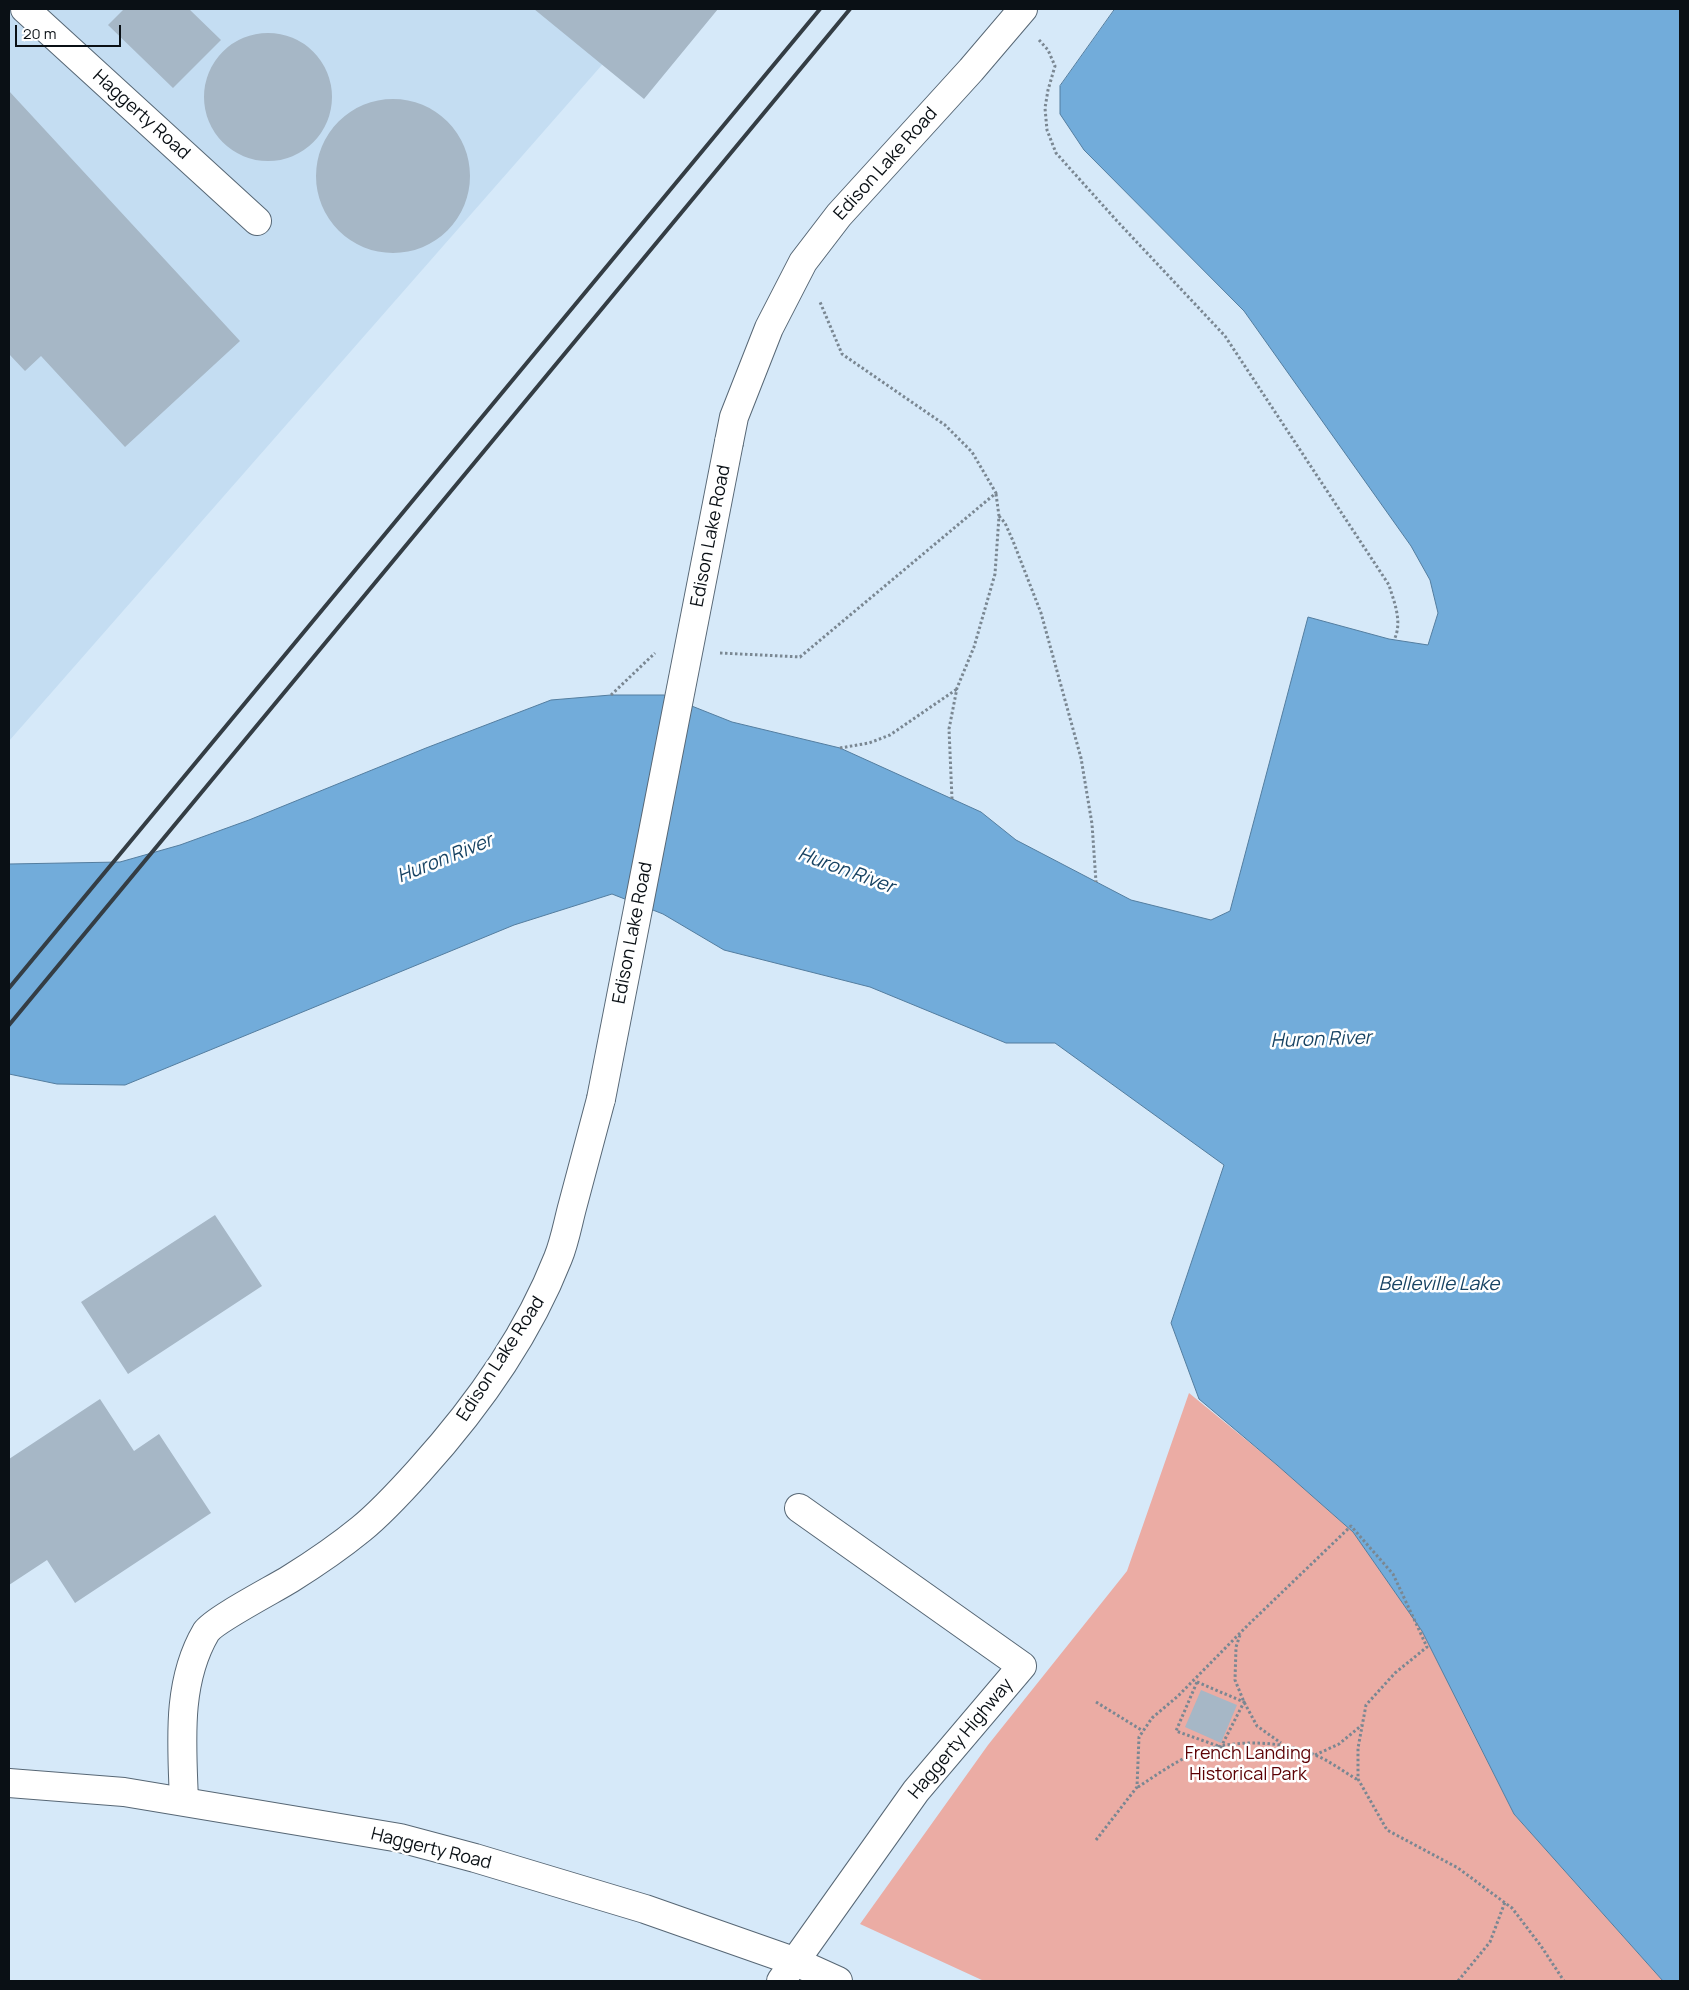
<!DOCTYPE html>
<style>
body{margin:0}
#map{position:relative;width:1689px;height:1990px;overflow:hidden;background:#d6e9f9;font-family:Manrope,sans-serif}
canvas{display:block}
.frame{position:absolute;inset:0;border:10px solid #0a1015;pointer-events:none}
.scale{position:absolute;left:15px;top:25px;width:106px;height:22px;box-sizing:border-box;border:2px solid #0a1015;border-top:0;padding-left:6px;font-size:15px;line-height:18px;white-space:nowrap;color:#0a1015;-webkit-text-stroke:4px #fff;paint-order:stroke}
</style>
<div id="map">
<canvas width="1689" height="1990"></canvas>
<div class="frame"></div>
<div class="scale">20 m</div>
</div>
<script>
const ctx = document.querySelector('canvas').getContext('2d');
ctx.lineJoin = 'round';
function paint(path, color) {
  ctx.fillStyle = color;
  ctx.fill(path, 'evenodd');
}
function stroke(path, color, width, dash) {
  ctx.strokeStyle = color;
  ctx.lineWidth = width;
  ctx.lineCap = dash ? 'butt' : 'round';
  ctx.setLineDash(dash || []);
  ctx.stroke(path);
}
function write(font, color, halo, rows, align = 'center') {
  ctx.font = font + ' Manrope,sans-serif';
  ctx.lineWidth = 5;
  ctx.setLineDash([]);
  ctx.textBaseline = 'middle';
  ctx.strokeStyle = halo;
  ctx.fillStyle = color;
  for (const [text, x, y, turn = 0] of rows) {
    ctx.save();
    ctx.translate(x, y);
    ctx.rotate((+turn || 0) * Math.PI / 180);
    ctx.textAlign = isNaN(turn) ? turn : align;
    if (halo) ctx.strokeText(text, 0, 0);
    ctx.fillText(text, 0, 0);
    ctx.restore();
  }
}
paint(new Path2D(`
 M9,9H651L9,741Z`), '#c4ddf2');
paint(new Path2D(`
 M1189,1393L1277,1465L1353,1532L1422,1631L1514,1814L1663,1981H984L860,1924L988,1745L1127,1571Z`), '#ebaca4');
const water = new Path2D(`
 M1115,9H1680V1981H1663L1514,1814L1422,1631L1353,1532L1277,1465L1199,1399L1171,1323L1224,1165L1055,1043H1006L870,987L724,950L663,914L612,894L514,925L125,1085L57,1084L9,1074V864L120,862L180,845L249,820L426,748L551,700L611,695H664L732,722L840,748L981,812L1016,840L1131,900L1211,920L1230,911L1308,617L1389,639L1428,645L1438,613L1430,580L1411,546L1244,311L1084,150L1060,114V86Z`);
paint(water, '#72acda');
stroke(water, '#537d9f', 1);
paint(new Path2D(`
 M124,9H189L221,40L173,88L108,25Z
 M534,9H718L644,99Z
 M204 97a64 64 0 1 1 128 0a64 64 0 1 1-128 0Z
 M9,91L240,341L125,447L41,356L25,371L9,354Z
 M316 176a77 77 0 1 1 154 0a77 77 0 1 1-154 0Z
 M215,1215L262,1286L128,1374L81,1302Z
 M100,1399L134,1451L159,1434L211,1513L75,1603L47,1560L9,1585V1459Z
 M1201,1690L1237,1705L1221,1743L1185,1727Z`), '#a6b7c6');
const street = new Path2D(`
 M25,9L257,221
 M729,442L734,417L769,328L803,262L839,215L971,70L1023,9
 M184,1801C182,1744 176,1683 206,1632C214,1620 274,1589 290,1579C314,1564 339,1547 361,1529C382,1512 401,1491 419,1471C476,1408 527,1337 558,1258C565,1241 568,1222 573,1204C582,1169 592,1134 601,1099
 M781,1981L916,1791L1022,1666L799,1508`);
const secondary = new Path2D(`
 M9,1783L124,1792L400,1838L475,1858L645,1909L796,1962L838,1981`);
stroke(street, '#576775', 30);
stroke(secondary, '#576775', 30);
stroke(new Path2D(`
 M1039,40L1048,50L1055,66L1048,90L1045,108L1047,130L1056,153L1117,221L1225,336L1389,585C1394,602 1403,622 1394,640
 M999,516L1005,523L1013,541L1041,613L1081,758L1092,824L1096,882
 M720,653L800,657L996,493L972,452L945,425L842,354L820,302
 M611,695L655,653
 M840,748L869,743L890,735L957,689
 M952,799L949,729L957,688L974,647L995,574L999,516L996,494
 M1240,1635L1236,1647L1235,1680L1244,1702L1257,1726L1281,1743
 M1197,1682L1244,1702L1221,1747L1176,1731Z
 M1096,1702L1143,1731
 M1315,1755L1339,1744L1362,1725
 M1138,1787C1155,1776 1173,1763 1191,1755C1228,1739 1278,1739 1315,1755C1330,1761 1344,1772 1358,1780
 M1096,1840L1137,1787L1139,1737L1152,1718L1178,1696L1248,1625L1351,1526L1393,1574L1427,1647L1395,1673L1366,1705L1358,1748V1779L1387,1830L1458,1868L1512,1908L1541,1946L1564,1981
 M1458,1981L1490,1942L1505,1902`), '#7a8792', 3, [2.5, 2.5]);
stroke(street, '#fff', 28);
stroke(secondary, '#fff', 28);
stroke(new Path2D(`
 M9,988L820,9
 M9,1025L850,9`), '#343d44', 4);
const streetBridge = new Path2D(`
 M601,1099L729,442`);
stroke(streetBridge, '#576775', 30, []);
stroke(streetBridge, '#fff', 28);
write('18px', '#0a1015', '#fff', [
 ["Haggerty Road",141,115,42],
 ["Edison Lake Road",886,164,-48],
 ["Edison Lake Road",711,536,-79],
 ["Edison Lake Road",633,933,-79],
 ["Edison Lake Road",501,1359,-57],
 ["Haggerty Highway",961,1739,-50],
 ["Haggerty Road",431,1849,14]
]);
write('18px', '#5c0104', '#fff', [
 ["French Landing",1248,1754],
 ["Historical Park",1248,1775]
]);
write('italic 19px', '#174363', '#fff', [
 ["Huron River",445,859,-22],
 ["Huron River",846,871,20],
 ["Huron River",1321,1040,-2],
 ["Belleville Lake",1439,1285]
]);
</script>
